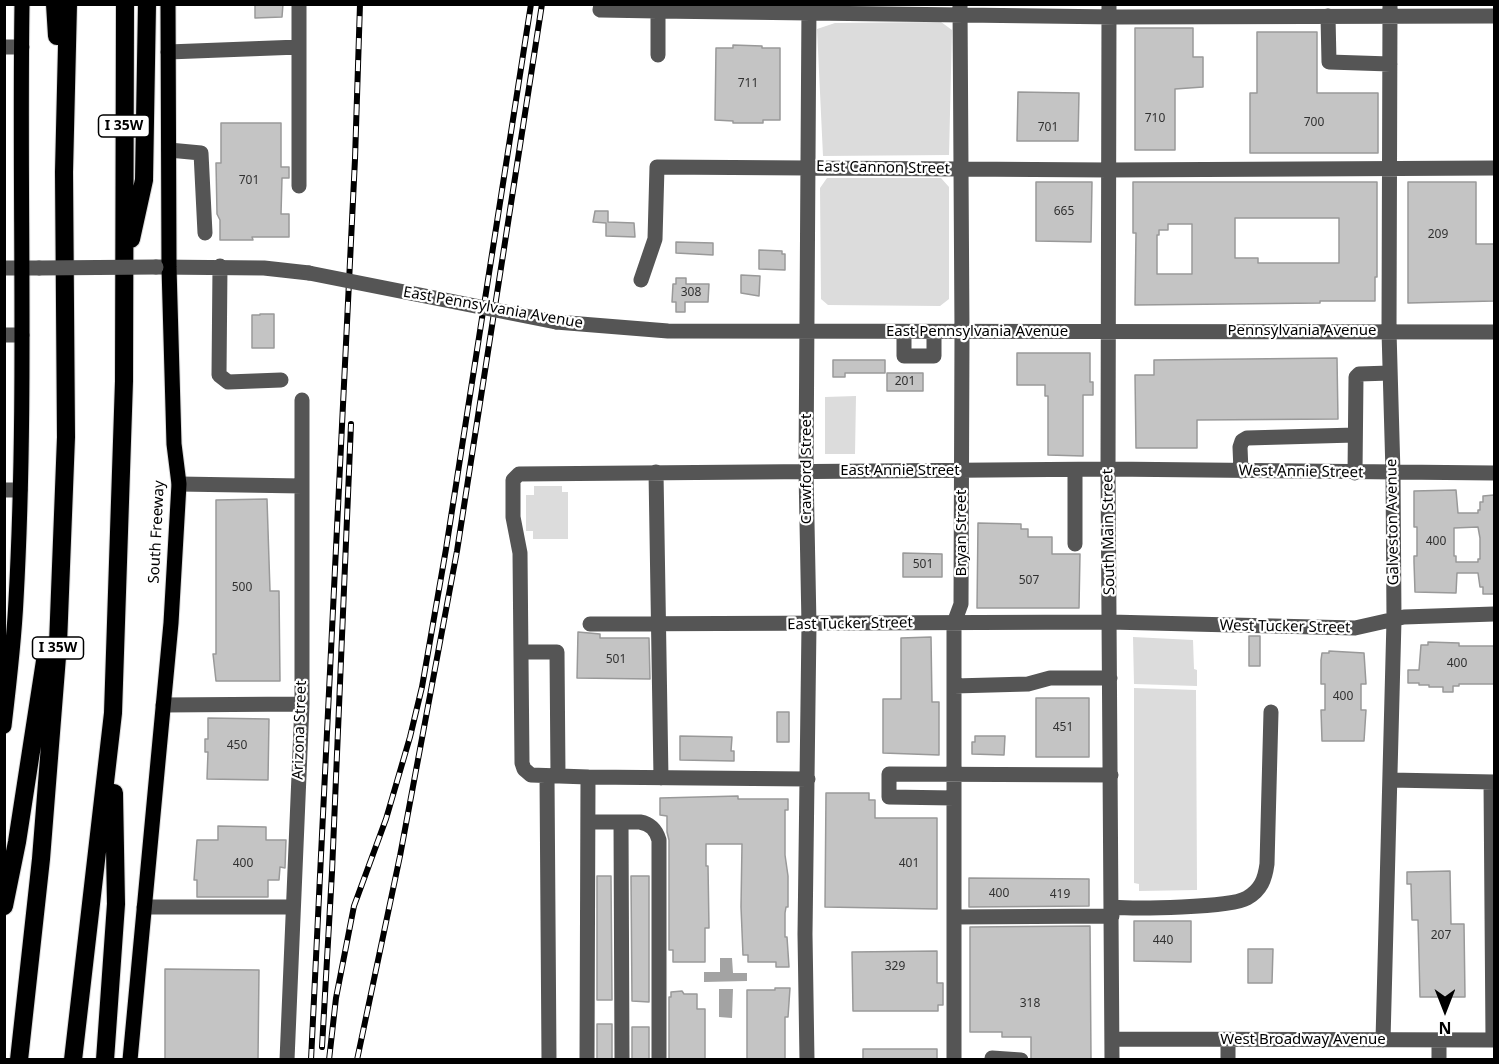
<!DOCTYPE html>
<style>
body{margin:0}
#map{position:relative;width:1499px;height:1064px;overflow:hidden;background:#fff;font-family:"Noto Sans",sans-serif}
canvas{display:block}
.frame{position:absolute;inset:0;border:6px solid #000;pointer-events:none}
.north{position:absolute;left:1415px;top:980px;width:60px;height:60px;-webkit-text-stroke:4px #fff;paint-order:stroke;rotate:180deg;font-size:16px;font-weight:700;line-height:24px;text-align:center;color:#000}
.north::after{content:'';display:block;margin:auto;width:21px;height:27px;background:#000;clip-path:polygon(50% 0,100% 100%,50% 72%,0 100%)}
</style>
<div id="map">
<canvas width="1499" height="1064"></canvas>
<div class="frame"></div>
<div class="north">N</div>
</div>
<script>
const ctx = document.querySelector('canvas').getContext('2d');
ctx.lineJoin = 'round';
function paint(path, color) {
  ctx.fillStyle = color;
  ctx.fill(path, 'evenodd');
}
function stroke(path, color, width, dash) {
  ctx.strokeStyle = color;
  ctx.lineWidth = width;
  ctx.lineCap = dash ? 'butt' : 'round';
  ctx.setLineDash(dash || []);
  ctx.stroke(path);
}
function write(font, color, halo, rows, align = 'center') {
  ctx.font = font + ' "Noto Sans",sans-serif';
  ctx.lineWidth = 4.5;
  ctx.setLineDash([]);
  ctx.textBaseline = 'middle';
  ctx.strokeStyle = halo;
  ctx.fillStyle = color;
  for (const [text, x, y, turn = 0] of rows) {
    ctx.save();
    ctx.translate(x, y);
    ctx.rotate((+turn || 0) * Math.PI / 180);
    ctx.textAlign = isNaN(turn) ? turn : align;
    if (halo) ctx.strokeText(text, 0, 0);
    ctx.fillText(text, 0, 0);
    ctx.restore();
  }
}
paint(new Path2D(`
 M941,22L952,30L949,155L823,156L817,29L835,23Z
 M827,178H941L949,187V299L940,306L828,305L821,299L820,188Z
 M856,396L855,454H825V397Z
 M534,486H562V492H568V539H533V531H526V495H534Z
 M1133,637L1193,640L1194,669L1197,670V686L1134,684Z
 M1134,688L1196,690L1197,890L1139,891V884L1134,883Z`), '#dcdcdc');
paint(new Path2D(`
 M720,958H732L733,973H747V981L704,982V972H720Z
 M719,989H733L732,1018L719,1017Z`), '#a3a3a3');
const building = new Path2D(`
 M255,4H283L282,17L255,18Z
 M1135,28H1193V57H1203V87L1175,89V150H1135Z
 M1257,32H1317V93H1378V153H1250V93H1257Z
 M733,45L762,46V48H780V120H763V123H733V121L715,120L716,48H733Z
 M1018,92L1079,93L1078,141H1017Z
 M221,123H281V167H289V178H282L281,214H289V237H252L253,240H220V220L217,214L216,163H221Z
 M1036,182H1092L1091,242L1036,241Z
 M1133,182H1377V277H1375V301H1320V303L1135,305L1136,233H1133ZM1235,218H1339V263H1258V258H1235ZM1168,224H1192V274H1157V235H1159V230H1168Z
 M1408,182H1476V244H1494V301L1408,303Z
 M595,211H608V222L634,223L635,237L606,236V223L593,222Z
 M676,242L713,243V255L676,253Z
 M759,250L782,251V254H785V270L759,269Z
 M741,275L760,276L759,296L741,293Z
 M676,278H686V284H709L708,302H685V312H676V302H672L673,284H676Z
 M260,314H274V348H252V315H260Z
 M1017,353H1090V382H1093V395H1083V456L1048,455V396H1045V385H1017Z
 M1337,358L1338,419L1197,420V448H1136L1135,375H1154V360Z
 M833,360H885V373H845V377H833Z
 M887,373H923V391H887Z
 M1456,490L1458,513H1478V510H1480V502H1483V496L1494,495V594H1483V587H1480L1478,573H1457L1456,593L1415,592L1414,562V556H1417V527H1414V491ZM1478,527L1480,538V559H1478V562H1456V556H1454V528Z
 M267,499L270,591H279L280,681H216L213,654H216V500Z
 M978,523L1021,524V529H1028V537H1052V554H1080L1079,608H977Z
 M903,553L942,554V577H903Z
 M578,632L600,634V638H649L650,679L577,678Z
 M1249,636H1260V666H1249Z
 M931,637L932,702H939V755L883,753V699H901V638Z
 M1428,642L1459,643V646H1494V684H1459V686H1453V692H1443V687H1429V685H1419V683H1408V670H1419L1421,645H1428Z
 M1329,651L1364,653L1366,684H1361V710H1366L1364,741H1322L1321,710H1325V684H1321V660L1322,653H1329Z
 M1036,698H1089V757H1036Z
 M777,712H789V742H777Z
 M208,718L269,719L268,780L207,779L208,752H205V739H208Z
 M680,736L732,737L731,751H734V761L680,760Z
 M975,736H1005L1004,755L972,754V742H975Z
 M826,793H869V800H875V818H937V909L825,907Z
 M738,796V799H788V810H785V855L788,876V907H786L785,913V937H787L789,967H776V962H748V955H743L741,907L742,844H706V866H708L709,928H705V962H673V950H669V840L667,832V816L660,815V798Z
 M218,826L266,827V840H286L285,868L280,867L279,880H268V897H197V880H194L197,840H218Z
 M1450,871L1451,924H1464L1465,997H1420L1418,920H1412L1411,884H1407V872Z
 M597,876H611L612,1000H597Z
 M631,876H649V1002L632,1001Z
 M969,878L1089,879V906L969,907Z
 M1134,921H1191V962L1134,961Z
 M1090,926L1091,1059H1031V1037H1002V1032H970V927Z
 M1248,949H1273L1272,983H1248Z
 M937,951V983H943V1005H938V1011H853L852,952Z
 M165,969L259,970L258,1059H165Z
 M775,988H790L788,1017H785V1059H747V990H775Z
 M682,991L684,994H697V1009H705V1059H669V997H671V992Z
 M597,1024H612V1059H597Z
 M632,1027H649V1059H632Z
 M863,1049H937V1059H863Z`);
paint(building, '#c4c4c4');
stroke(building, '#999', 1.5);
const major = new Path2D(`
 M4,726C9,684 14,642 16,600C27,401 19,203 22,4
 M130,1060L171,623L179,484L174,444L169,267L168,4`);
const highway = new Path2D(`
 M55,4L57,36
 M131,239L144,180L147,4
 M4,906L17,842L47,648
 M19,1060L41,859L58,644L66,437L64,172L68,4
 M73,1060L113,713L124,381L125,4
 M105,1060L116,904L114,793`);
stroke(major, '#dbdbdb', 17);
stroke(highway, '#dbdbdb', 20);
stroke(new Path2D(`
 M299,4V186
 M601,4L600,10L657,11L1117,17L1494,16
 M658,4V55
 M1109,4L1108,469L1112,1060
 M1328,16L1329,62L1390,64
 M4,47H22
 M168,52L299,47
 M169,150L201,153L205,233
 M220,266L219,375L228,382L281,380
 M156,267L264,268L309,273
 M4,268H39
 M641,280L655,239L657,167L1109,170L1494,168
 M556,322L668,331L1494,332
 M904,332V356H934V332
 M4,335H22
 M1075,470V544
 M1241,471L1240,447L1242,441L1247,438L1355,435
 M656,472L661,778
 M1355,473L1356,377L1359,374L1390,373
 M179,484L302,486
 M4,490H20
 M590,624L1110,622L1355,628L1404,617L1494,614
 M521,652H557L558,776
 M954,686L1028,684L1050,678H1110
 M163,705L302,704
 M547,776L549,1060
 M588,777L531,775L524,769L522,763L520,553L513,517V480L519,474L1108,469L1494,473
 M1390,780L1494,782
 M1491,782L1493,1040
 M954,798L889,797V774L1111,775
 M588,822H640C651,824 656,830 659,840V1060
 M621,822L622,1060
 M144,907H293
 M1112,907C1135,909 1230,908 1247,898C1261,890 1265,879 1267,864L1271,712
 M954,917L1112,916
 M1112,1039L1494,1040
 M1228,1040V1060
 M1383,1040L1394,620L1393,473L1389,331L1390,4
 M1439,1040V1060
 M287,1060L302,704V400
 M587,1060L588,777L808,779
 M807,1060L805,934L809,625L806,471L809,4
 M954,1060V623L961,604L962,332L960,4
 M992,1060V1058L1021,1060`), '#555', 15);
stroke(major, '#000', 15);
stroke(highway, '#000', 18);
const rail = new Path2D(`
 M322,1047L332,872L351,424
 M311,1060L355,159L360,4
 M329,1060L336,998L354,906L386,819L410,737L422,687L446,549L531,4
 M357,1060L400,856L457,551L542,4`);
stroke(rail, '#000', 6);
stroke(rail, '#fff', 4, [11]);
stroke(new Path2D(`
 M39,268L156,267
 M309,273L556,322`), '#555', 15);
write('12px', '#313131', null, [
 ["711",748,84],
 ["710",1155,119],
 ["700",1314,123],
 ["701",1048,128],
 ["701",249,181],
 ["665",1064,212],
 ["209",1438,235],
 ["308",691,293],
 ["201",905,382],
 ["400",1436,542],
 ["501",923,565],
 ["507",1029,581],
 ["500",242,588],
 ["501",616,660],
 ["400",1457,664],
 ["400",1343,697],
 ["451",1063,728],
 ["450",237,746],
 ["400",243,864],
 ["401",909,864],
 ["400",999,894],
 ["419",1060,895],
 ["207",1441,936],
 ["440",1163,941],
 ["329",895,967],
 ["318",1030,1004]
]);
for (const [x, y, w] of [
 [124,126,51],
 [58,648,51]
]) {
  const box = new Path2D();
  box.roundRect(x - w / 2, y - 11, w, 22, 4.5);
  ctx.fillStyle = '#fff';
  ctx.fill(box);
  stroke(box, '#000', 1.5);
}
write('bold 14px', '#000', null, [
 ["I 35W",124,126],
 ["I 35W",58,648]
]);
write('15px', '#000', '#fff', [
 ["East Cannon Street",883,168,1],
 ["East Pennsylvania Avenue",493,308,10],
 ["Pennsylvania Avenue",1302,331],
 ["East Pennsylvania Avenue",977,332],
 ["Crawford Street",807,469,-90],
 ["East Annie Street",900,471],
 ["West Annie Street",1301,472,1],
 ["Galveston Avenue",1393,522,-91],
 ["South Freeway",157,532,-87],
 ["South Main Street",1109,532,-91],
 ["Bryan Street",962,533,-90],
 ["East Tucker Street",850,624,-1],
 ["West Tucker Street",1285,627,1],
 ["Arizona Street",300,730,-88],
 ["West Broadway Avenue",1303,1040]
]);
</script>
